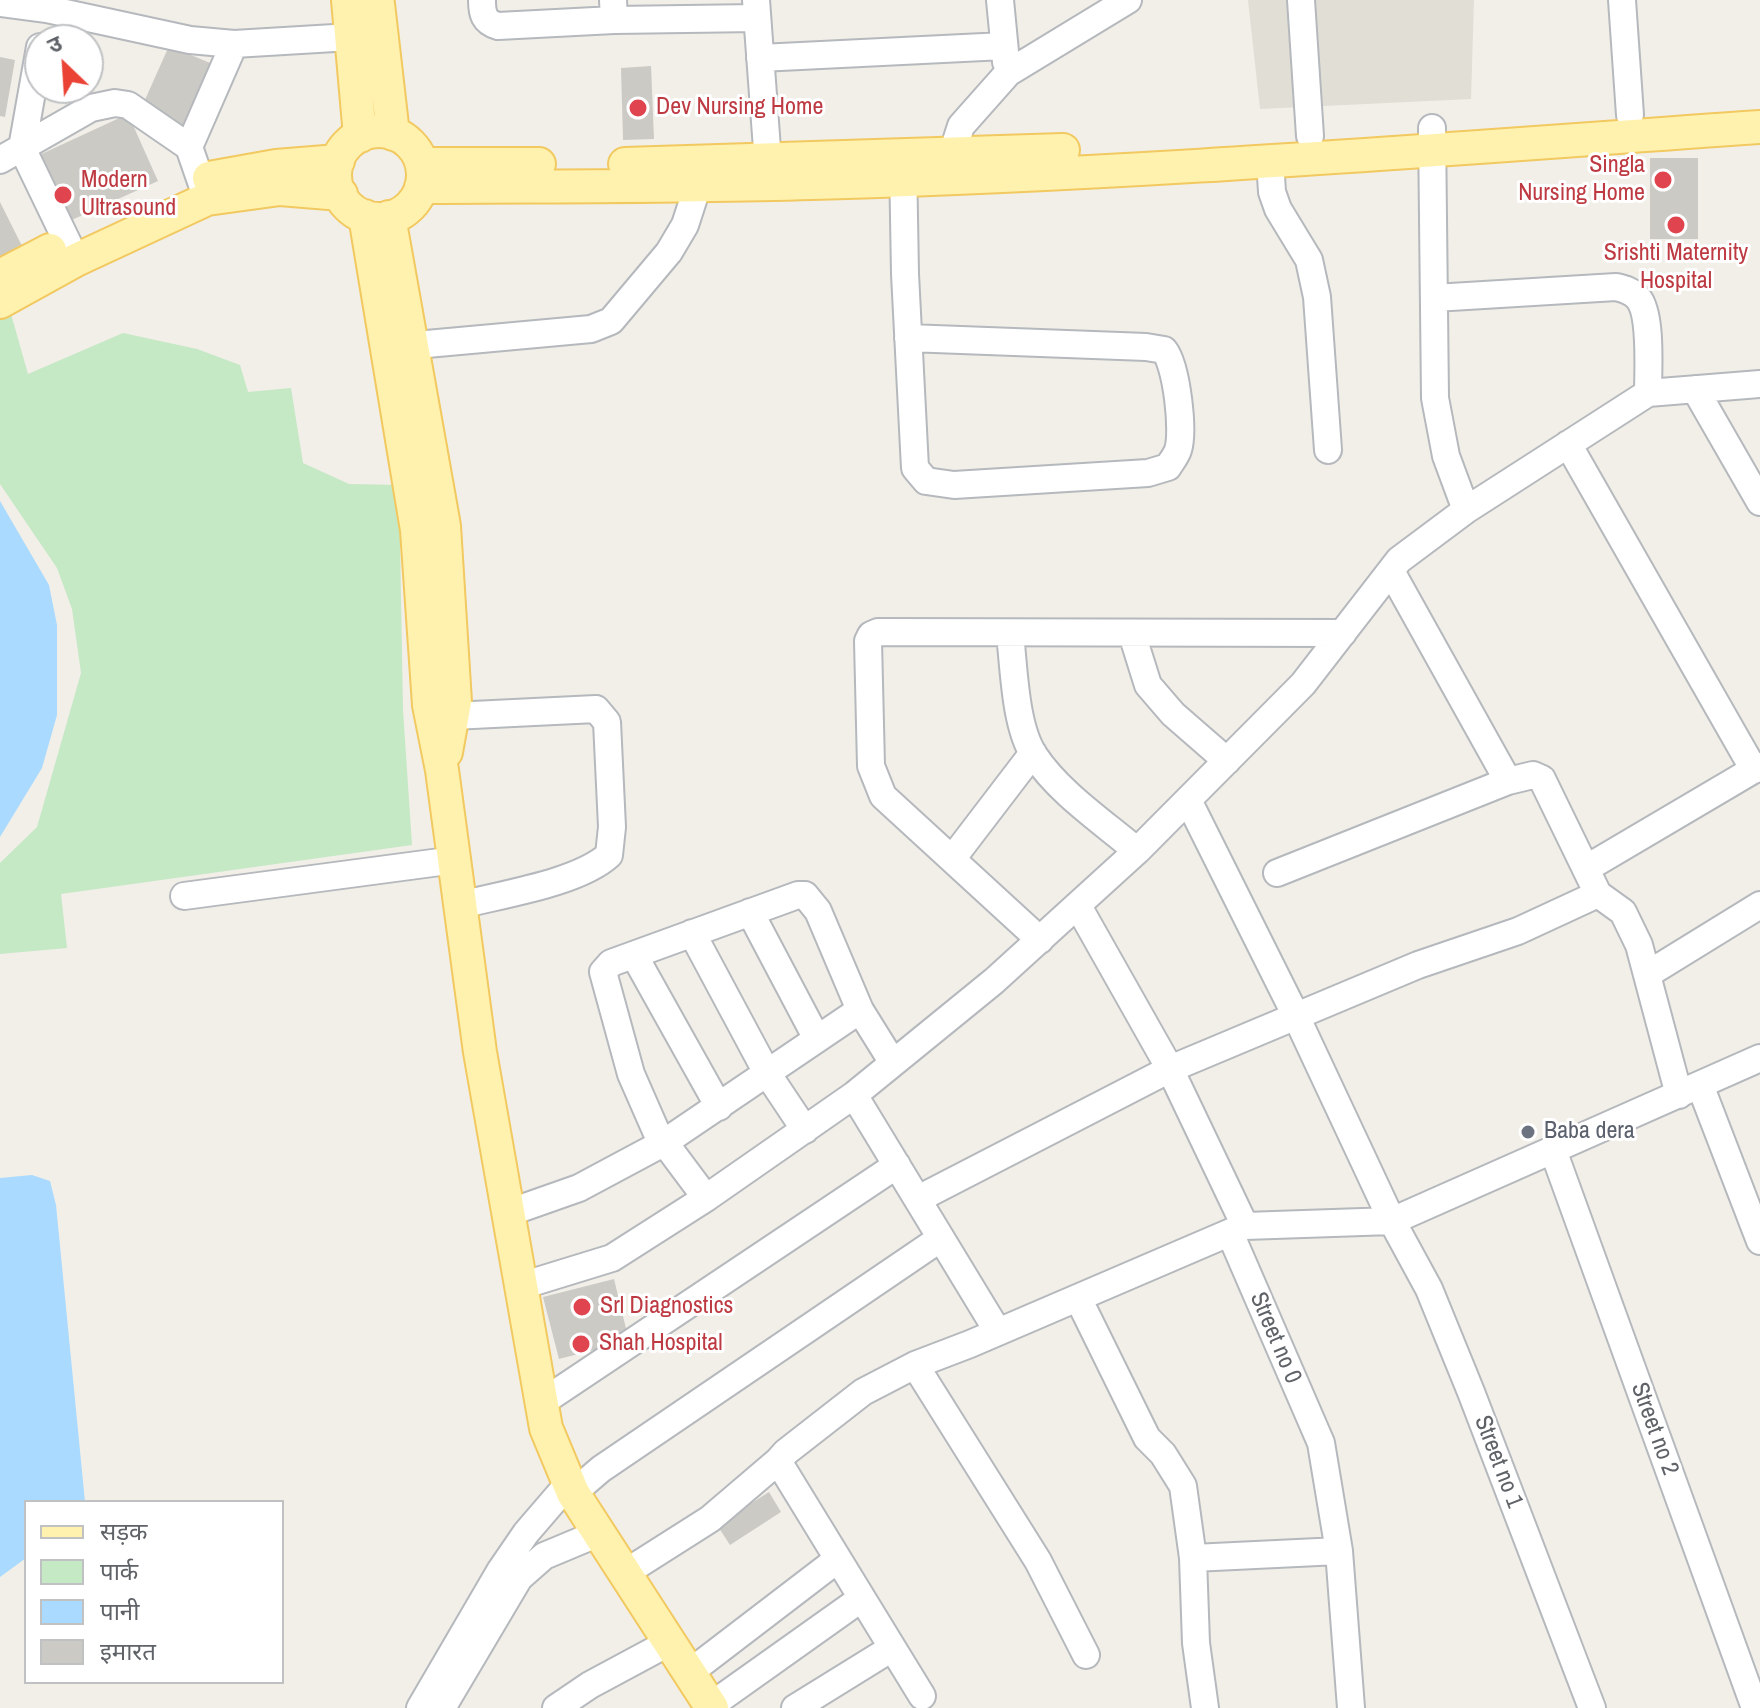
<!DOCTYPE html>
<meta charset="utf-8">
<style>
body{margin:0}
#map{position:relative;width:1760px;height:1708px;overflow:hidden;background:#f1efe8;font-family:"Archivo Narrow","Noto Sans Devanagari",sans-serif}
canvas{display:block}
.legend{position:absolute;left:24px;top:1500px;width:260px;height:184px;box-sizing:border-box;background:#fff;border:2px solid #bfc1c3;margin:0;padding:10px 14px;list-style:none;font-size:24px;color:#5f6368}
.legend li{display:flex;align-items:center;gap:16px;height:40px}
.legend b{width:40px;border:2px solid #bfc1c3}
.north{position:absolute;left:24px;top:24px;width:80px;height:80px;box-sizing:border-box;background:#fff;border:2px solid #bfc1c3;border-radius:50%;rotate:335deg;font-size:22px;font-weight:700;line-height:32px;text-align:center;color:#5f6368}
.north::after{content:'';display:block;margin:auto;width:28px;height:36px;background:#ea4335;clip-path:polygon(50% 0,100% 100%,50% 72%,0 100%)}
</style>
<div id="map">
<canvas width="1760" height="1708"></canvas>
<ul class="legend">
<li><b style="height:10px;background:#fff2af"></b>सड़क</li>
<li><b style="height:22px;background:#c5e8c5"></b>पार्क</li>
<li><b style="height:22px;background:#aadaff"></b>पानी</li>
<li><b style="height:22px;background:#cccac5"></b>इमारत</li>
</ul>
<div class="north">उ</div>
</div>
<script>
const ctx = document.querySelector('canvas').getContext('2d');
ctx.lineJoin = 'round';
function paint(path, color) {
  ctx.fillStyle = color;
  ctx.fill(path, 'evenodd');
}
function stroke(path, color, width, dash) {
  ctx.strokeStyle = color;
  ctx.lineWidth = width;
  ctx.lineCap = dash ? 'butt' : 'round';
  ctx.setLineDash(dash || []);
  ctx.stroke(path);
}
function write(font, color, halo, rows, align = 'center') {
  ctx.font = font + ' "Archivo Narrow",sans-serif';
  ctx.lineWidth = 6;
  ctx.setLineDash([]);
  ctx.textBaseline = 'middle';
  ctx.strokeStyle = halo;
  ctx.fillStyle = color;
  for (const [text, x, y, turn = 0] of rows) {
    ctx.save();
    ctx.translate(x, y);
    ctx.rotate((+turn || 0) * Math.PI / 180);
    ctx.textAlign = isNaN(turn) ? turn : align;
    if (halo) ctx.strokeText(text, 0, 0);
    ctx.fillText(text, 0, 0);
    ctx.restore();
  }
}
paint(new Path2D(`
 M1248,0H1474L1471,99L1260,109Z`), '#e1ded6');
paint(new Path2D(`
 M11,314L28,374L123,333L197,349L240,365L248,392L291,388L303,463L349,484L399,485L403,710L412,845L61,894L67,948L0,954V863L37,827L81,673L72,609L57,568L0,484V320Z`), '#c5e8c5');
paint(new Path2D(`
 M0,501L49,585L57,625V715L42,768L0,837Z
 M32,1175L50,1181L56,1205L85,1502H26V1558L0,1577V1178Z`), '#aadaff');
paint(new Path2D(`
 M169,46L215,65L187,131L140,111Z
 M0,57L15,60L5,117L0,116Z
 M651,66L654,139L623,140L621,68Z
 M128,114L158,181L65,223L35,157Z
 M1650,158H1698V239H1650Z
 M0,202L23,248L0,259Z
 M614,1279L629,1341L559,1359L543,1297Z
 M769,1492L781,1512L730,1545L717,1525Z`), '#cccac5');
const minor = new Path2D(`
 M482,0C482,14 484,22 498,26L614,20
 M613,0L614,20L757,18
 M756,0L769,176
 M1000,0L1006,62
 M1301,0L1310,136
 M1622,0L1630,115
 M0,3L47,9L190,40L234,44L351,37
 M40,47L22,148L76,260
 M760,58L1004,46
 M1432,128L1435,398L1446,456L1466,510
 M189,147L234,44
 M952,154L961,126L1008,73L1128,0
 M0,160L91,108L115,103L128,105L189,147L207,199
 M903,160L905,274L915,468L926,481L954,485L1148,473L1168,467C1171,462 1176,456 1178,450C1184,432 1177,366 1164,350L1146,347L908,338
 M1270,160L1272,192L1278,209L1309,260L1317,297L1328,450
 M1434,298L1616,287C1625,289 1632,291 1638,298C1652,314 1648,371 1648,393
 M394,347L591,329L611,321L669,252L685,225L698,185
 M1695,389L1760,502
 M1568,444L1754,770
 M1391,571L1508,781
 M1010,634C1014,669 1015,726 1034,755C1059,793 1103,822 1137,851
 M1132,634L1148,685L1173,714L1227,761
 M452,716L596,709L607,722L612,827L609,855C578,883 503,894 461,905
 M1188,800L1296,1016L1392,1221L1429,1289L1471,1392L1592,1708
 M952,859L1033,753
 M1587,868L1760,766
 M1277,873L1508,781L1533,775L1542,779L1598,894L1623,912L1639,945L1679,1095
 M184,896L455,860
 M1078,906L1170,1069L1245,1226
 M750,912L817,1039
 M692,933L767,1073L805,1130
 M1040,940L883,796L871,766L868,641L871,635L878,632L1343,633
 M634,955L719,1107
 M1648,974L1760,905
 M1700,1085L1760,1241
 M854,1095L998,1332
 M1553,1150L1755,1708
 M706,1198L656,1131L631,1074L603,972L611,963L798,895H805L818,911L860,1010L893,1063
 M918,1199L1170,1069L1418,965L1518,931L1598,894
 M508,1213L579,1188L665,1142L860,1010
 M1230,1233L1321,1443L1339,1551L1351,1708
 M521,1286L612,1258L706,1198L854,1095L994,981L1137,851L1303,684L1399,560L1466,510L1648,393L1760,384
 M1078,1298L1147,1438L1163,1454L1183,1486L1193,1558L1196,1643L1205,1708
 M915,1365L1038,1561L1086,1655
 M541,1403L897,1165
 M778,1461L922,1696
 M573,1493L601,1469L941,1238
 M1193,1558L1339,1551
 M625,1573L710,1519L778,1461L786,1452L863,1392L915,1365L970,1344L1245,1226L1392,1221L1760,1058
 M689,1673L838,1559
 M710,1706L862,1598
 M420,1708L500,1571L526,1533L569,1483
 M442,1708L519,1578L544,1556L599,1533
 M556,1708L590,1685L670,1642
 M795,1708L892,1648`);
const major = new Path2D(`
 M348,0L360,136
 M378,4L393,134
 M335 175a44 44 0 1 1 88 0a44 44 0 1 1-88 0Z
 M422,164H539
 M625,164L1063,150
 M209,178L276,166L338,161
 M421,187C551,186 681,187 812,183C1128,175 1444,149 1760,127
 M365,216L417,530L429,705L442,770L480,1052L546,1428L573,1493L712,1708
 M389,217L444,526L455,702L446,752
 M0,276L50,250
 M0,302L76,260L207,199L280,189L341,194`);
stroke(minor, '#b5b8bc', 30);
stroke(major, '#f2c960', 36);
stroke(minor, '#fff', 26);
stroke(major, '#fff2af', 32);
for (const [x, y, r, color] of [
 [638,108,10,"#e0444e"],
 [1663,180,10,"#e0444e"],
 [63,195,10,"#e0444e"],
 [1676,225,10,"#e0444e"],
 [1528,1132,8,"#6b7280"],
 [582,1307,10,"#e0444e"],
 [581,1344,10,"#e0444e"]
]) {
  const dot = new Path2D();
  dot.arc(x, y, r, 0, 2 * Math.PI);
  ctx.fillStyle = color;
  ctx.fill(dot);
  stroke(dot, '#fff', 3);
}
write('24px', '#be3a42', '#fff', [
 ["Dev Nursing Home",656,108],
 ["Singla",1645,166,"right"],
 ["Nursing Home",1645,194,"right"],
 ["Modern",81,181],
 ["Ultrasound",81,209],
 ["Srishti Maternity",1676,254,"center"],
 ["Hospital",1676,282,"center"],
 ["Srl Diagnostics",600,1307],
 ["Shah Hospital",599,1344]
], 'left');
write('24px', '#5b616d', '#fff', [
 ["Baba dera",1544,1132]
], 'left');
write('24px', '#5f6368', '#fff', [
 ["Street no 0",1275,1338,67],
 ["Street no 2",1654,1429,70],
 ["Street no 1",1498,1462,69]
]);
</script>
